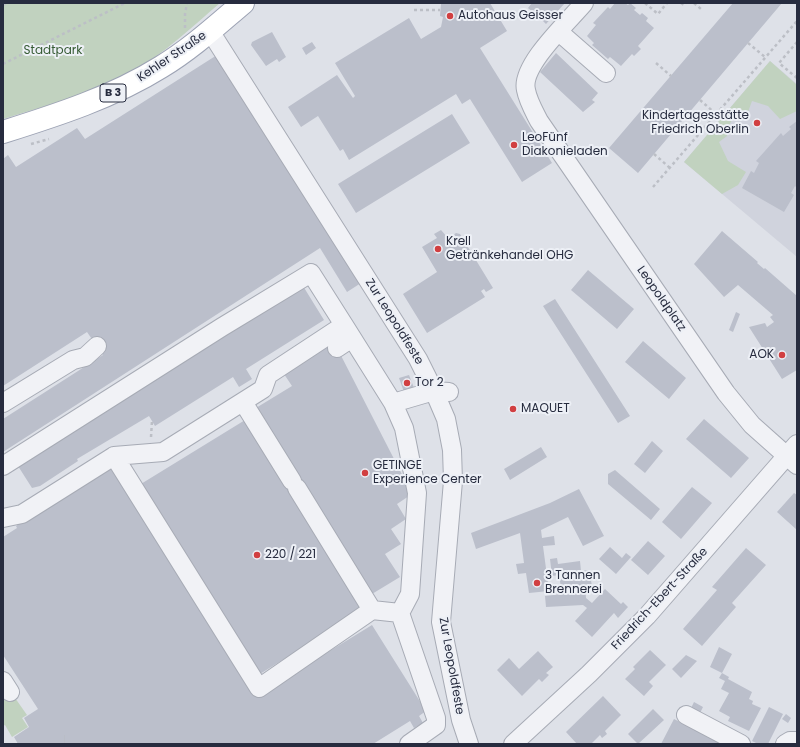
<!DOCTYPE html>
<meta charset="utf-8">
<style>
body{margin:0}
#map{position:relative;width:800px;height:747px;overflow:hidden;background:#dee1e8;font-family:Poppins,sans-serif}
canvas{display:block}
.frame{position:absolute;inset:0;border:4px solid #272c3f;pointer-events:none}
</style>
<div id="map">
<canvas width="800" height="747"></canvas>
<div class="frame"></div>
</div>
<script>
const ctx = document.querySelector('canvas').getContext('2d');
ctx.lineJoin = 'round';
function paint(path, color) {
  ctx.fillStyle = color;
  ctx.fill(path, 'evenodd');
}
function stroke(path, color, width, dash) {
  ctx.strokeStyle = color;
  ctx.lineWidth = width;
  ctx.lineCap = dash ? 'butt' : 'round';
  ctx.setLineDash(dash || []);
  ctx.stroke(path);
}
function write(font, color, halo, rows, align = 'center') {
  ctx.font = font + ' Poppins,sans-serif';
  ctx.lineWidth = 4;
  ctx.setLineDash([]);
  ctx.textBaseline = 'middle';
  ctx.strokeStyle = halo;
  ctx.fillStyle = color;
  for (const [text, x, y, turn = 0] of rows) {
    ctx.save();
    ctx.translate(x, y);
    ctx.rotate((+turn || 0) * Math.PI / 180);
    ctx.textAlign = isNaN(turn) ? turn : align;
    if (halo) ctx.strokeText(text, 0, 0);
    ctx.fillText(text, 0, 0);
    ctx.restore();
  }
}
paint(new Path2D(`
 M770,61L797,84V257L684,162Z`), '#d0d3dd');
paint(new Path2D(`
 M3,3H220C192,27 165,53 133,71C93,93 46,106 3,119Z
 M770,61L797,85V111L780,119L768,106L752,101L748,112C734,114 728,122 727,136L719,142L728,161L746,172L738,185L722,194L684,162Z
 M13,695L27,715L22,718L28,727L12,737L5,725L3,726V701Z`), '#c1d2bf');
paint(new Path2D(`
 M490,3L507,31L480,48L552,163L522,182L470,99L462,104L456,94L349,160L343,149L340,151L318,116L301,127L288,107L337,75L353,98L355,96L335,63L409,18L421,39L441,27L443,17L440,16L441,4Z
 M532,3H565L546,24L540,18L538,20L533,15L534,13L528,8Z
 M615,3H625L628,5L630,3L636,8L634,10L640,15L642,13L648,18L646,21L654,28L638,46L641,49L634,56L632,54L621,66L610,57L608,59L592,45L594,43L587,36L596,25L593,23L608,7L610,9Z
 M733,3H782L638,173L609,148Z
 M272,32L286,57L279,62L277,59L266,66L251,45L252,42Z
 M312,42L316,48L306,55L302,48Z
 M556,53L598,93L592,100L595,102L583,112L540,72Z
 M217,55L361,283L347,292L320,248L3,452V419L103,355L87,332L3,386V159L8,155L16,167L77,128L85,139Z
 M452,114L470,143L356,213L338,184Z
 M797,121V188L795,186L791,193L794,195L784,212L742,188L751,171L754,173L759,163L756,161L781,133L783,136L791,129L789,127Z
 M441,230L448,238L456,233L460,234L493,288L486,292L484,289L481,291L485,297L427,333L403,294L437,272L422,247L437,238L434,234Z
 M722,231L758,262L757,263L764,269L765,268L797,296V370L782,379L749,327L765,323L767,327L774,322L770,317L773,315L738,285L724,297L694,264Z
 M588,270L634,309L617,329L571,290Z
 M303,286L324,320L246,369L252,379L239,387L233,377L155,426L149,416L77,459L78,461L40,486L32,488L18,466Z
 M555,299L630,416L618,423L543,306Z
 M736,312L740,314L733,332L729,330Z
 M333,340L412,494L397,504L406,519L391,529L401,544L385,554L400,577L367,597L368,607L255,677L263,692L372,625L426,711L419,716L423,723L414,728L410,721L373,744H18L14,737L29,727L24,718L38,709L3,655V537L17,528L16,526L116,463L136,487L250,417L251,411L292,386L282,371Z
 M643,341L686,378L669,399L625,362Z
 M409,375L414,388L404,392L399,378Z
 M704,419L749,458L731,478L686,439Z
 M652,441L663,451L645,473L634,464Z
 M541,447L547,457L510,480L504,469Z
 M615,470L660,509L651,520L608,484V474Z
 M692,487L712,503L681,539L662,522Z
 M579,489L604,536L583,546L568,517L541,530L542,538L554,536L555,545L543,546L549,591L529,593L526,573L518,574L516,564L524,563L520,533L476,549L471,533L550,503Z
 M794,493L797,495V530L777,512Z
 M648,541L665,556L648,575L631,560Z
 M610,547L622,558L626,553L631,557L616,574L599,559Z
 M746,548L766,565L732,603L736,607L702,646L683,629L717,590L712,587Z
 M557,558L558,564L580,561L581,571L589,570L592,586L585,587L586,598L592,603L605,589L621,604L623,602L628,607L618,618L614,613L592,637L575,621L587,608L583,605L546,607L545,596L562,594L559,575L552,576L550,559Z
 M719,647L732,654L722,673L729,677L728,679L752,692L749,699L753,701L752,704L761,708L749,731L728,721L730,717L719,711L729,693L721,689L725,681L719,678L722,673L710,667Z
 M650,650L666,665L649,682L653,686L644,696L625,679L635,669L633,667Z
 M538,651L553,667L546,673L549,675L542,682L539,679L522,696L497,670L509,658L519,669Z
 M686,655L697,661L681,678L672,669Z
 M603,696L621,715L605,731L607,734L602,738L600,735L591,744H577L566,732Z
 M694,702L703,707L700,713L691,708Z
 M769,707L783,714L768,744H758L752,741Z
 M653,709L664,720L638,744L628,734Z
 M786,714L791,718L788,723L782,719Z
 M674,719L724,744H661Z`), '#bbbfcb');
stroke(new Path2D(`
 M64,744H65`), '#b9bdc6', 18, [18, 9]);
const minor = new Path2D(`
 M584,3C568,22 520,66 526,90C528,101 534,111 539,121L726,393L752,425L797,465
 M210,31L418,359L434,391L446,419L452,450L453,481L441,622L461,720L469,744
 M559,32L606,73
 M344,325L393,403L404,428L417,493L410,594L400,613L436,718V725L409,744
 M337,348L352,338
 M243,402L292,481
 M3,403L73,360L85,357L97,346
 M393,403L434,391L449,392
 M114,456L259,688L372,610L400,613
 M3,466L222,327L311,273L344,325L268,375L263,389L163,452L114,456L22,514L3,518
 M297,488L372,610
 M3,681L10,692
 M686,715L741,744
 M513,744L589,674L647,616L797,444
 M785,744L790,741H797`);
const major = new Path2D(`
 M3,132C57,115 113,97 161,67C191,49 217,25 243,3`);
stroke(minor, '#a7abb5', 20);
stroke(major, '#9da3b4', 24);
stroke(new Path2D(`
 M645,3L658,14L667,3
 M681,3L684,5L686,3
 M694,3L701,9
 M3,5L6,3
 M414,10H440
 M185,28V14L187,3
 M797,42L779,63L797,78
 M748,43L765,57
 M656,63L671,76
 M3,64L125,3
 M700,100L716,114
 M31,144L49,139
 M654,154L670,168
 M653,187L797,21
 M151,437L152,421`), '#bcbfc6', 2.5, [3, 3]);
stroke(minor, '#f1f2f6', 18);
stroke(major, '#fff', 22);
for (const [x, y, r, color] of [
 [450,16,4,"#d13f41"],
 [757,123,4,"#d13f41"],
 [514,145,4,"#d13f41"],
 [438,249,4,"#d13f41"],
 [782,355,4,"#d13f41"],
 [407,383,4,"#d13f41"],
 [513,409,4,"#d13f41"],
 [365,473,4,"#d13f41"],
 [257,555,4,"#d13f41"],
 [537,583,4,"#d13f41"]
]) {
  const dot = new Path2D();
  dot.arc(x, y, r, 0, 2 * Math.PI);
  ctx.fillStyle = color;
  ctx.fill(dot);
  stroke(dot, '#edf0f6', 1.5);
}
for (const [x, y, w] of [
 [113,93,26]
]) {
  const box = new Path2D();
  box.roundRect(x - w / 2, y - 9, w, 18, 3);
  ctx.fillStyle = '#edf0f6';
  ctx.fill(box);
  stroke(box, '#272c3f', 1);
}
write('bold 11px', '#272c3f', null, [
 ["B 3",113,93]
]);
write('12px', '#272c3f', '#edf0f6', [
 ["Autohaus Geisser",458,16],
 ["Kindertagesstätte",749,116,"right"],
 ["Friedrich Oberlin",749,130,"right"],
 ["LeoFünf",522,138],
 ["Diakonieladen",522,152],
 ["Krell",446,242],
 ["Getränkehandel OHG",446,256],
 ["AOK",774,355,"right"],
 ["Tor 2",415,383],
 ["MAQUET",521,409],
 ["GETINGE",373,466],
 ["Experience Center",373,480],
 ["220 / 221",265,555],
 ["3 Tannen",545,576],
 ["Brennerei",545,590]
], 'left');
write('12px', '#365b34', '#edf0f6', [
 ["Stadtpark",53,51]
]);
write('12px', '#272c3f', '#edf0f6', [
 ["Kehler Straße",172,57,-34],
 ["Leopoldplatz",661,299,55],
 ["Zur Leopoldfeste",394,322,58],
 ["Friedrich-Ebert-Straße",660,599,-47],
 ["Zur Leopoldfeste",451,666,80]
]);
</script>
